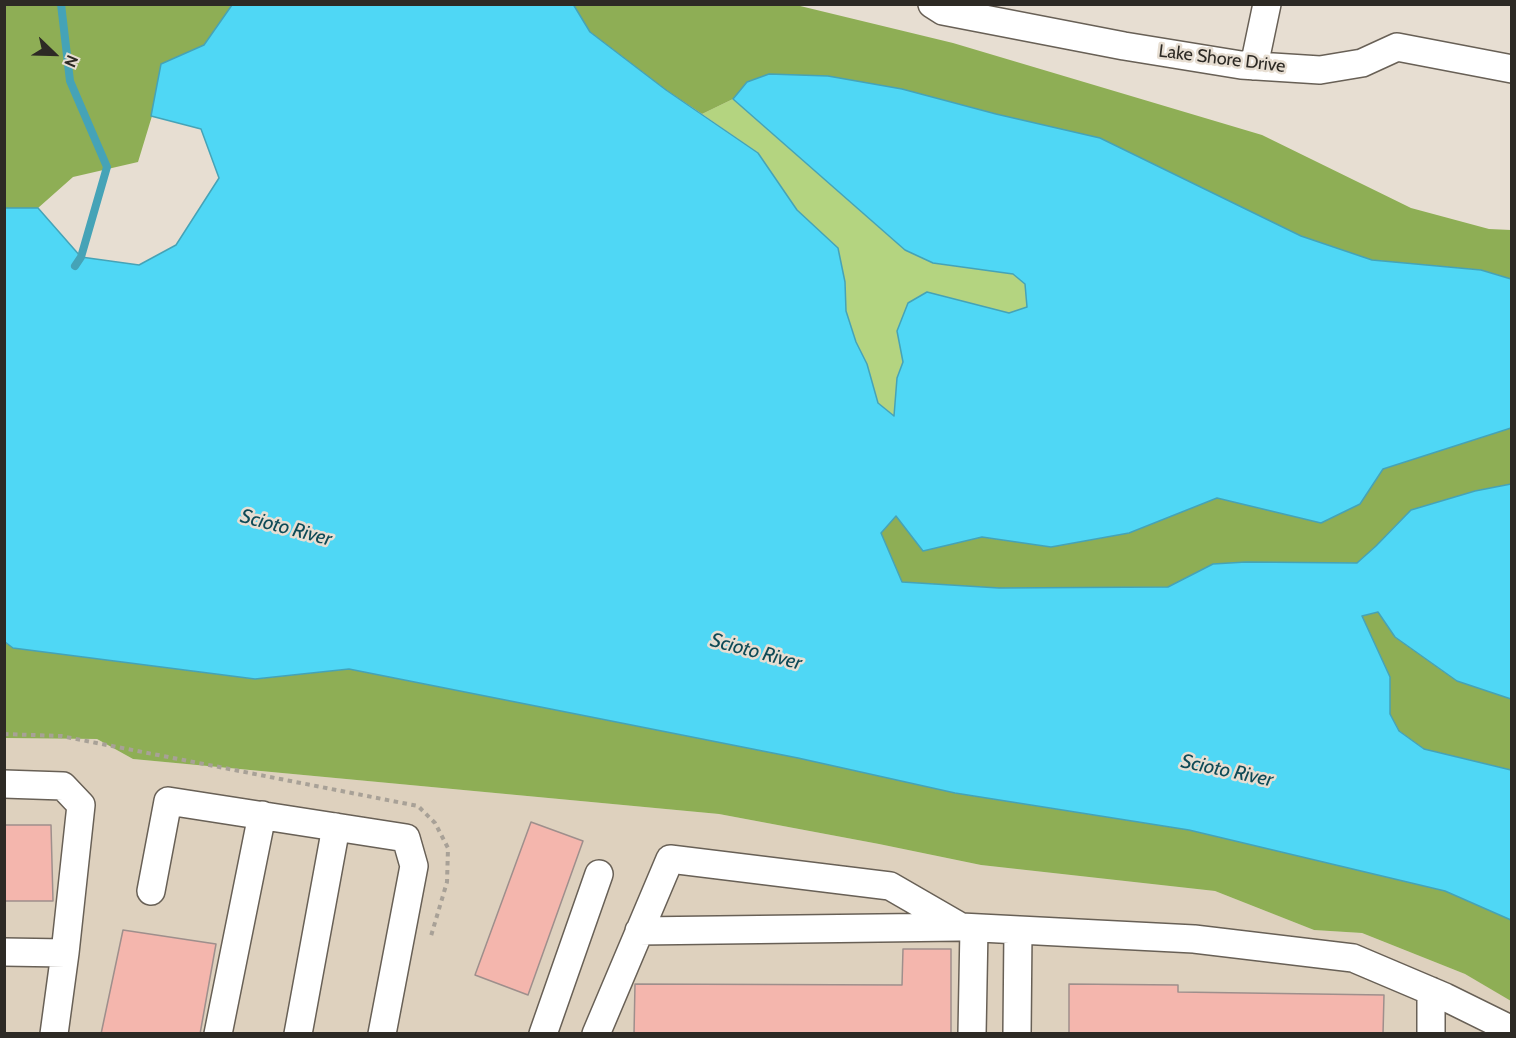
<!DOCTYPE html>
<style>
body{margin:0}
#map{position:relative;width:1516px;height:1038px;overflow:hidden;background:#e7ded2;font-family:Cabin,sans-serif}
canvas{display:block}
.frame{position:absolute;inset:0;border:6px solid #2d2a25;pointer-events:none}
.north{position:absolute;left:24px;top:24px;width:60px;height:60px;-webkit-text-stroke:4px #e7ded2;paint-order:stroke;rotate:113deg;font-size:16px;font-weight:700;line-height:24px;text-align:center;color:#2d2a25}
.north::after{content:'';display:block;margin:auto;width:21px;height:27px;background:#2d2a25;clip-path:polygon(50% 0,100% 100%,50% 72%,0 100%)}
</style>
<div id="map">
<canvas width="1516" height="1038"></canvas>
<div class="frame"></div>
<div class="north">N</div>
</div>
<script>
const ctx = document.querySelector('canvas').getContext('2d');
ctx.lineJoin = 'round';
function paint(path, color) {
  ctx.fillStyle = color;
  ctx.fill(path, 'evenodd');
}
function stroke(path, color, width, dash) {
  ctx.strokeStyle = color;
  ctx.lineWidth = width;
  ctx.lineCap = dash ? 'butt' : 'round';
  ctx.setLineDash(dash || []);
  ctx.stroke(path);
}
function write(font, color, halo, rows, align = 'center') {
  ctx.font = font + ' Cabin,sans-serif';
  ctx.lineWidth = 5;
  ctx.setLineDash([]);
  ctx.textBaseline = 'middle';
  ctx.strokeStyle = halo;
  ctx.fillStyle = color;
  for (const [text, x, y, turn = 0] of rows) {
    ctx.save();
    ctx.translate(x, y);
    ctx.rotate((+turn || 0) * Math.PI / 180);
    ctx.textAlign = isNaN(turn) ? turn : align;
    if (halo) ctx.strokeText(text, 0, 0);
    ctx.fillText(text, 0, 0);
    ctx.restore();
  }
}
paint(new Path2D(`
 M5,738L97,739L133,759L719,814L879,844L981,865L1215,891L1314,930L1362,933L1465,974L1512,1001L1511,1034H5Z`), '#ded1be');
paint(new Path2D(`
 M733,99L905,250L933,263L1013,274L1025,284L1027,307L1009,314L927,292L897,331L903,362L897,378L894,416L878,403L867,364L856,342L846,311L845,282L838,248L797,210L758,153L702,114Z`), '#b4d480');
paint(new Path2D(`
 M5,5H232L204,45L161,64L152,116L138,162L73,177L38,208H5Z
 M573,5H796L953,43L1262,135L1411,208L1489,229L1511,230V279L1481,270L1372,260L1301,236L996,114L902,89L747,82L733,99L702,114L666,90L590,32Z
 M1511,428V484L1475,491L1411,510L1376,546L1357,563L1246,562L1213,564L1168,587L999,588L902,582L881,533L896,515L923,551L982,537L1051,547L1129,533L1217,498L1321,523L1360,504L1383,469Z
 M1378,612L1395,637L1457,681L1511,699V770L1424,749L1399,731L1390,714V677L1362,616Z
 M4,642L14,648L255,679L349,669L798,758L955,793L1189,830L1445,891L1511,920V1001L1465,974L1362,933L1314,930L1215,891L981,865L879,844L719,814L133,759L97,739L5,738Z`), '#8eae55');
const water = new Path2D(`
 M573,4L590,32L666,90L758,153L797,210L838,248L845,282L846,311L856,342L867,364L878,403L894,416L897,378L903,362L897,331L908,303L927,292L1009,313L1027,307L1025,284L1013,274L933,263L905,250L733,99L747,82L769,74L828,76L902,89L996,114L1100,138L1301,236L1372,260L1481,270L1511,279V428L1383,469L1360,504L1321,523L1217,498L1129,533L1051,547L982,537L923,551L896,516L881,533L902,582L999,588L1168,587L1213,564L1246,562L1357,563L1376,546L1411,510L1475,491L1511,484V699L1457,681L1395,637L1378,612L1362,616L1390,677V714L1399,731L1424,749L1511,770V920L1445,891L1189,830L955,793L798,758L349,669L255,679L13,648L5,642V208H38L81,257L139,265L176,245L219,178L201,129L151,116L161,64L204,45L232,5Z`);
paint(water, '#4fd7f5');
stroke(water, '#45a3b7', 1.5);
stroke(new Path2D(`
 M61,4L70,81L107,167L81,257L75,266`), '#45a3b7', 8);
const building = new Path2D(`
 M531,822L583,841L528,995L475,975Z
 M4,825H51L53,901H4Z
 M123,930L216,944L200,1034H101Z
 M903,949H951V1034H634L635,984L902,985Z
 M1069,984L1178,985V992L1384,995L1383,1034H1069Z`);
paint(building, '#f4b6ad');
stroke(building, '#9e8f8c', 1.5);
const minor = new Path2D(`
 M932,4L943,11L1124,46L1241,65L1320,70L1362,63L1397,47L1512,69
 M1254,66L1267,4
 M4,784L63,786L81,805L65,953L54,1034
 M151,891L168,801L406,838L414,866L382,1034
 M639,931L959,927
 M4,952L65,953
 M218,1034L262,815
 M298,1034L336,827
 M543,1034L599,874
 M596,1034L670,859L890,886L961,927L1194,939L1353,958L1445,997L1512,1030
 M972,1034L974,928
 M1017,1034L1018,930
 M1431,1034V991`);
stroke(minor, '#686056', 30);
stroke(new Path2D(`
 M4,734L61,736L418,806L435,823L448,848L447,882L431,936`), '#a8a197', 4, [4.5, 4.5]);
stroke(minor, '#fff', 27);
write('18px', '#2d2a25', '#e7ded2', [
 ["Lake Shore Drive",1222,59,7]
]);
write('italic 20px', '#0e4a56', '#e7ded2', [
 ["Scioto River",286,528,15],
 ["Scioto River",756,652,15],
 ["Scioto River",1227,771,12]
]);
</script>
